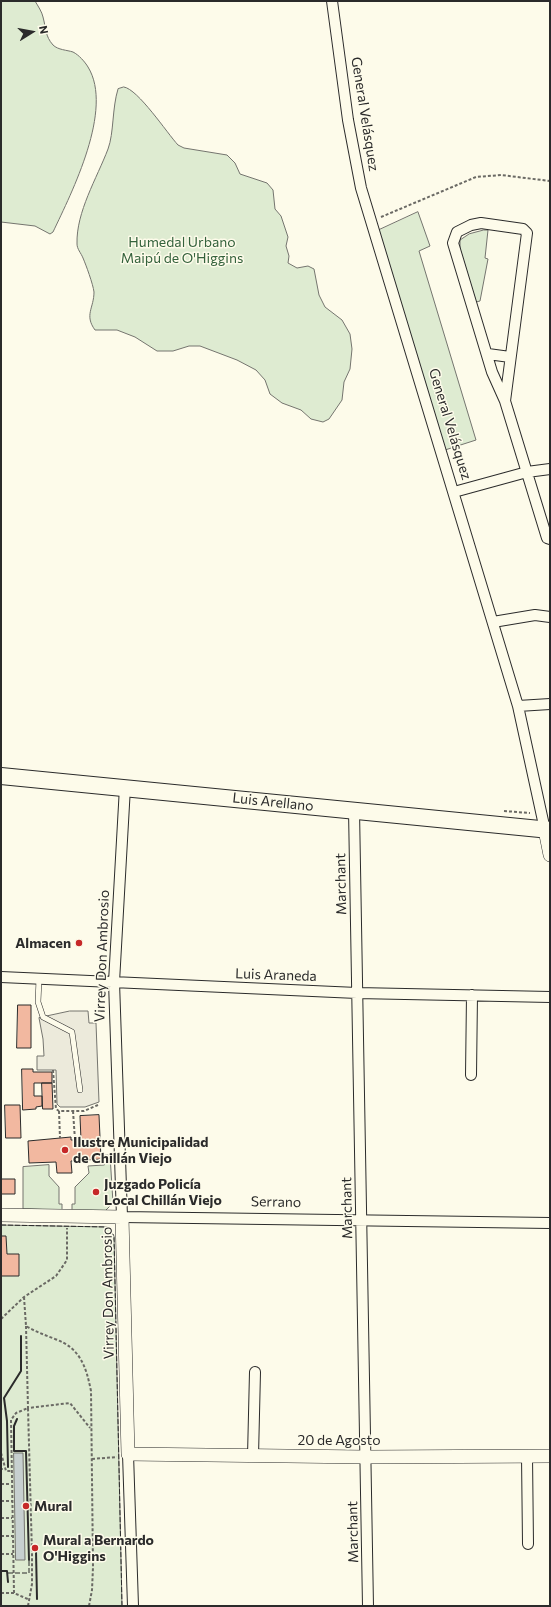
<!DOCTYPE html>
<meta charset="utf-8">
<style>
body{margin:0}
#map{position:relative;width:551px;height:1607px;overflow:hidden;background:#fdfbea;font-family:Commissioner,sans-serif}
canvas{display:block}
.frame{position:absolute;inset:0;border:2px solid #2b2b2b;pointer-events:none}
.north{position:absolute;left:12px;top:12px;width:40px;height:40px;-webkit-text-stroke:3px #fdfbea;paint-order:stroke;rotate:79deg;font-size:11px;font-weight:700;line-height:16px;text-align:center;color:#2b2b2b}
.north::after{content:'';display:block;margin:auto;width:14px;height:18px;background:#2b2b2b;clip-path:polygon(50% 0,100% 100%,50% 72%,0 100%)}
</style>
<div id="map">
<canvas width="551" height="1607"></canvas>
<div class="frame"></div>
<div class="north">N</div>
</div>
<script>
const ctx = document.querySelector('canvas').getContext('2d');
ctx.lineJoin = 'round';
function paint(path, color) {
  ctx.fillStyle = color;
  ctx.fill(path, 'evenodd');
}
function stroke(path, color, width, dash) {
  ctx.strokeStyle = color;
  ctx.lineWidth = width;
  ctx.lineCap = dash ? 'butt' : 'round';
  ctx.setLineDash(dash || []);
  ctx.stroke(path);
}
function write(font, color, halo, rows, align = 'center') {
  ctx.font = font + ' Commissioner,sans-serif';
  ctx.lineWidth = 3;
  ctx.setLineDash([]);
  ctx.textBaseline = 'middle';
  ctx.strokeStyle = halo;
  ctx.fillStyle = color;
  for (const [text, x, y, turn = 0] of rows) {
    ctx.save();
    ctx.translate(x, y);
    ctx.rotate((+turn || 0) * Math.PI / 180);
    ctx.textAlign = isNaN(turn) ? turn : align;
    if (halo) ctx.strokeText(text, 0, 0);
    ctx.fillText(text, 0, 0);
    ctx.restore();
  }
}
const green = new Path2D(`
 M1,1H35C38,6 42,12 43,17C46,28 45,36 53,45C58,50 67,50 73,52C79,55 85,62 88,67C114,109 72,192 53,232L50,234L35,226L1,222Z
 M124,87C138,89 167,133 178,145L184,148L227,155L235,163L240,174L267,183L273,190L275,209L281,216L288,237L286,246L289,256L288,263L297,268L308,266L314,269L319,295L325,307L342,320L350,334L352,349L350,369L344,382L342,400L329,419L323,422L311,419L301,410L282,403L270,394L265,380L256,370L237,360L200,346H189L173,351H157L135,337L117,330H95C84,315 94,308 94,292C93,284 86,265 83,258C81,253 77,249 77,244C76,212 97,178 108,149C114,133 112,108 118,89Z
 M418,212L430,246L419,251L476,440L445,450L377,231Z
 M484,230H488L485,258L488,259L480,301L476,302L460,249V240L469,234Z
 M104,1155H110L113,1203L104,1212L72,1211V1204H75V1187L89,1173L88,1166L104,1165Z
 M49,1165V1176L59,1187V1204H62V1210L23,1209V1167Z
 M1,1225L108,1227L114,1236L122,1606H1Z`);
paint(green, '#deebd1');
stroke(green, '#74746e', 1);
const parking = new Path2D(`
 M70,1011H88L89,1023H96L99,1102L85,1107H60L57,1104L56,1070H37V1056H44L43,1039L39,1018Z`);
paint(parking, '#eceadb');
stroke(parking, '#74746e', 1);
const water = new Path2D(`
 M14,1453H23L25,1560H16Z`);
paint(water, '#c7d0d0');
stroke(water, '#74746e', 1);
const building = new Path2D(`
 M18,1005H31V1048H17Z
 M22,1069H33V1072H52V1083H34V1096H42V1106L36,1107V1109L23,1110Z
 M42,1083H52L53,1109H43Z
 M5,1105H20L21,1138H6Z
 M99,1115L101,1159L71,1161L72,1173H57L56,1162L29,1163L28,1141L71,1137V1140H81L80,1116Z
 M1,1176V1179H15V1194H1Z
 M1,1236H6L7,1254H19V1276H1Z`);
paint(building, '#f2b8a0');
stroke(building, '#2b2b2b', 1);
const service = new Path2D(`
 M39,979L38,1002L43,1017L72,1032L80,1090`);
const minor = new Path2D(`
 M332,1L348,120L361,188L518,706L545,830
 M488,354L510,357
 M505,401L527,233L523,229L481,223L471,225L457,232L453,243L492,372L505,401L547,538L550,539
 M454,492L527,472L550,469
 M493,622L535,615L550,617
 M518,706L550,704
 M125,787L114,982L122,1217L550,1223
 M354,810L368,1606
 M1,977L357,993L550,997
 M471,1075L472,995
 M128,1454L133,1606
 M253,1456L255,1372
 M527,1456L528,1544`);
const tertiary = new Path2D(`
 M545,830L550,855
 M1,1215L122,1217L128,1454L366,1457L550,1456`);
const primary = new Path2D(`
 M1,776L550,830`);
stroke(service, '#2b2b2b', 6);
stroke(minor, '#2b2b2b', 12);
stroke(tertiary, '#2b2b2b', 14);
stroke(primary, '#2b2b2b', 18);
stroke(new Path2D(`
 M381,217L476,177L501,175L550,181
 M504,811L530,813
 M53,1070L56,1109L59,1111H84L98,1105
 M59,1111L60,1138
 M73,1111L75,1140
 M24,1297L26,1326C36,1332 45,1335 55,1339C80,1348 86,1366 91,1391L93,1567L92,1590L89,1606
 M1,1319L24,1297L56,1276L67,1260V1228
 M26,1326L28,1408L70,1403L90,1428
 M1,1453L6,1471H11
 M92,1459L117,1457
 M1,1484H11
 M1,1501H12
 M1,1518H12
 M1,1536H12
 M1,1554H13
 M1,1593H14L30,1600
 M14,1593L11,1420L16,1413L28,1408L32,1554V1584L28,1606`), '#6a6964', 2, [3, 2]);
stroke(service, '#fdfbea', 5);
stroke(minor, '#fdfbea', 10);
stroke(tertiary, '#fdfbea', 13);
stroke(primary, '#fdfbea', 16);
stroke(new Path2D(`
 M1,1225L108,1227L114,1236L122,1606
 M1,1469H3
 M8,1573H29V1560`), '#2b2b2b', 1, [5, 2]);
stroke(new Path2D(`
 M17,1419L14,1426V1451H26L29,1560
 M8,1467L7,1421L4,1398L21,1371V1336
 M36,1551L37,1599
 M1,1571H7L8,1582`), '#2b2b2b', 2);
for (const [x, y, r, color] of [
 [79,943,4,"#c62828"],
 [65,1150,4,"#c62828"],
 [96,1192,4,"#c62828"],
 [26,1506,4,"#c62828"],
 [35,1548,4,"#c62828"]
]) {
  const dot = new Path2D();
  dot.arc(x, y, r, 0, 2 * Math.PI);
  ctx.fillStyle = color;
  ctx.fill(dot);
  stroke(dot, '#fdfbea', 1.5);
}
write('14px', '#2b2b2b', '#fdfbea', [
 ["General Velásquez",365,114,81],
 ["General Velásquez",450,424,73],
 ["Luis Arellano",273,802,6],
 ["Marchant",341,884,-91],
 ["Virrey Don Ambrosio",102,956,-88],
 ["Luis Araneda",276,975,2],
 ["Serrano",276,1202,1],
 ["Marchant",347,1208,-91],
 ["Virrey Don Ambrosio",108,1293,-91],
 ["20 de Agosto",339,1440],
 ["Marchant",353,1532,-91]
]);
write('14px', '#34623c', '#fdfbea', [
 ["Humedal Urbano",182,242],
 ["Maipú de O'Higgins",182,258]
]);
write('bold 14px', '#2b2b2b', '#fdfbea', [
 ["Almacen",71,943,"right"],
 ["Ilustre Municipalidad",73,1142],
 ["de Chillán Viejo",73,1158],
 ["Juzgado Policía",104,1184],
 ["Local Chillán Viejo",104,1200],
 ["Mural",34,1506],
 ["Mural a Bernardo",43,1540],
 ["O'Higgins",43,1556]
], 'left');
</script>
